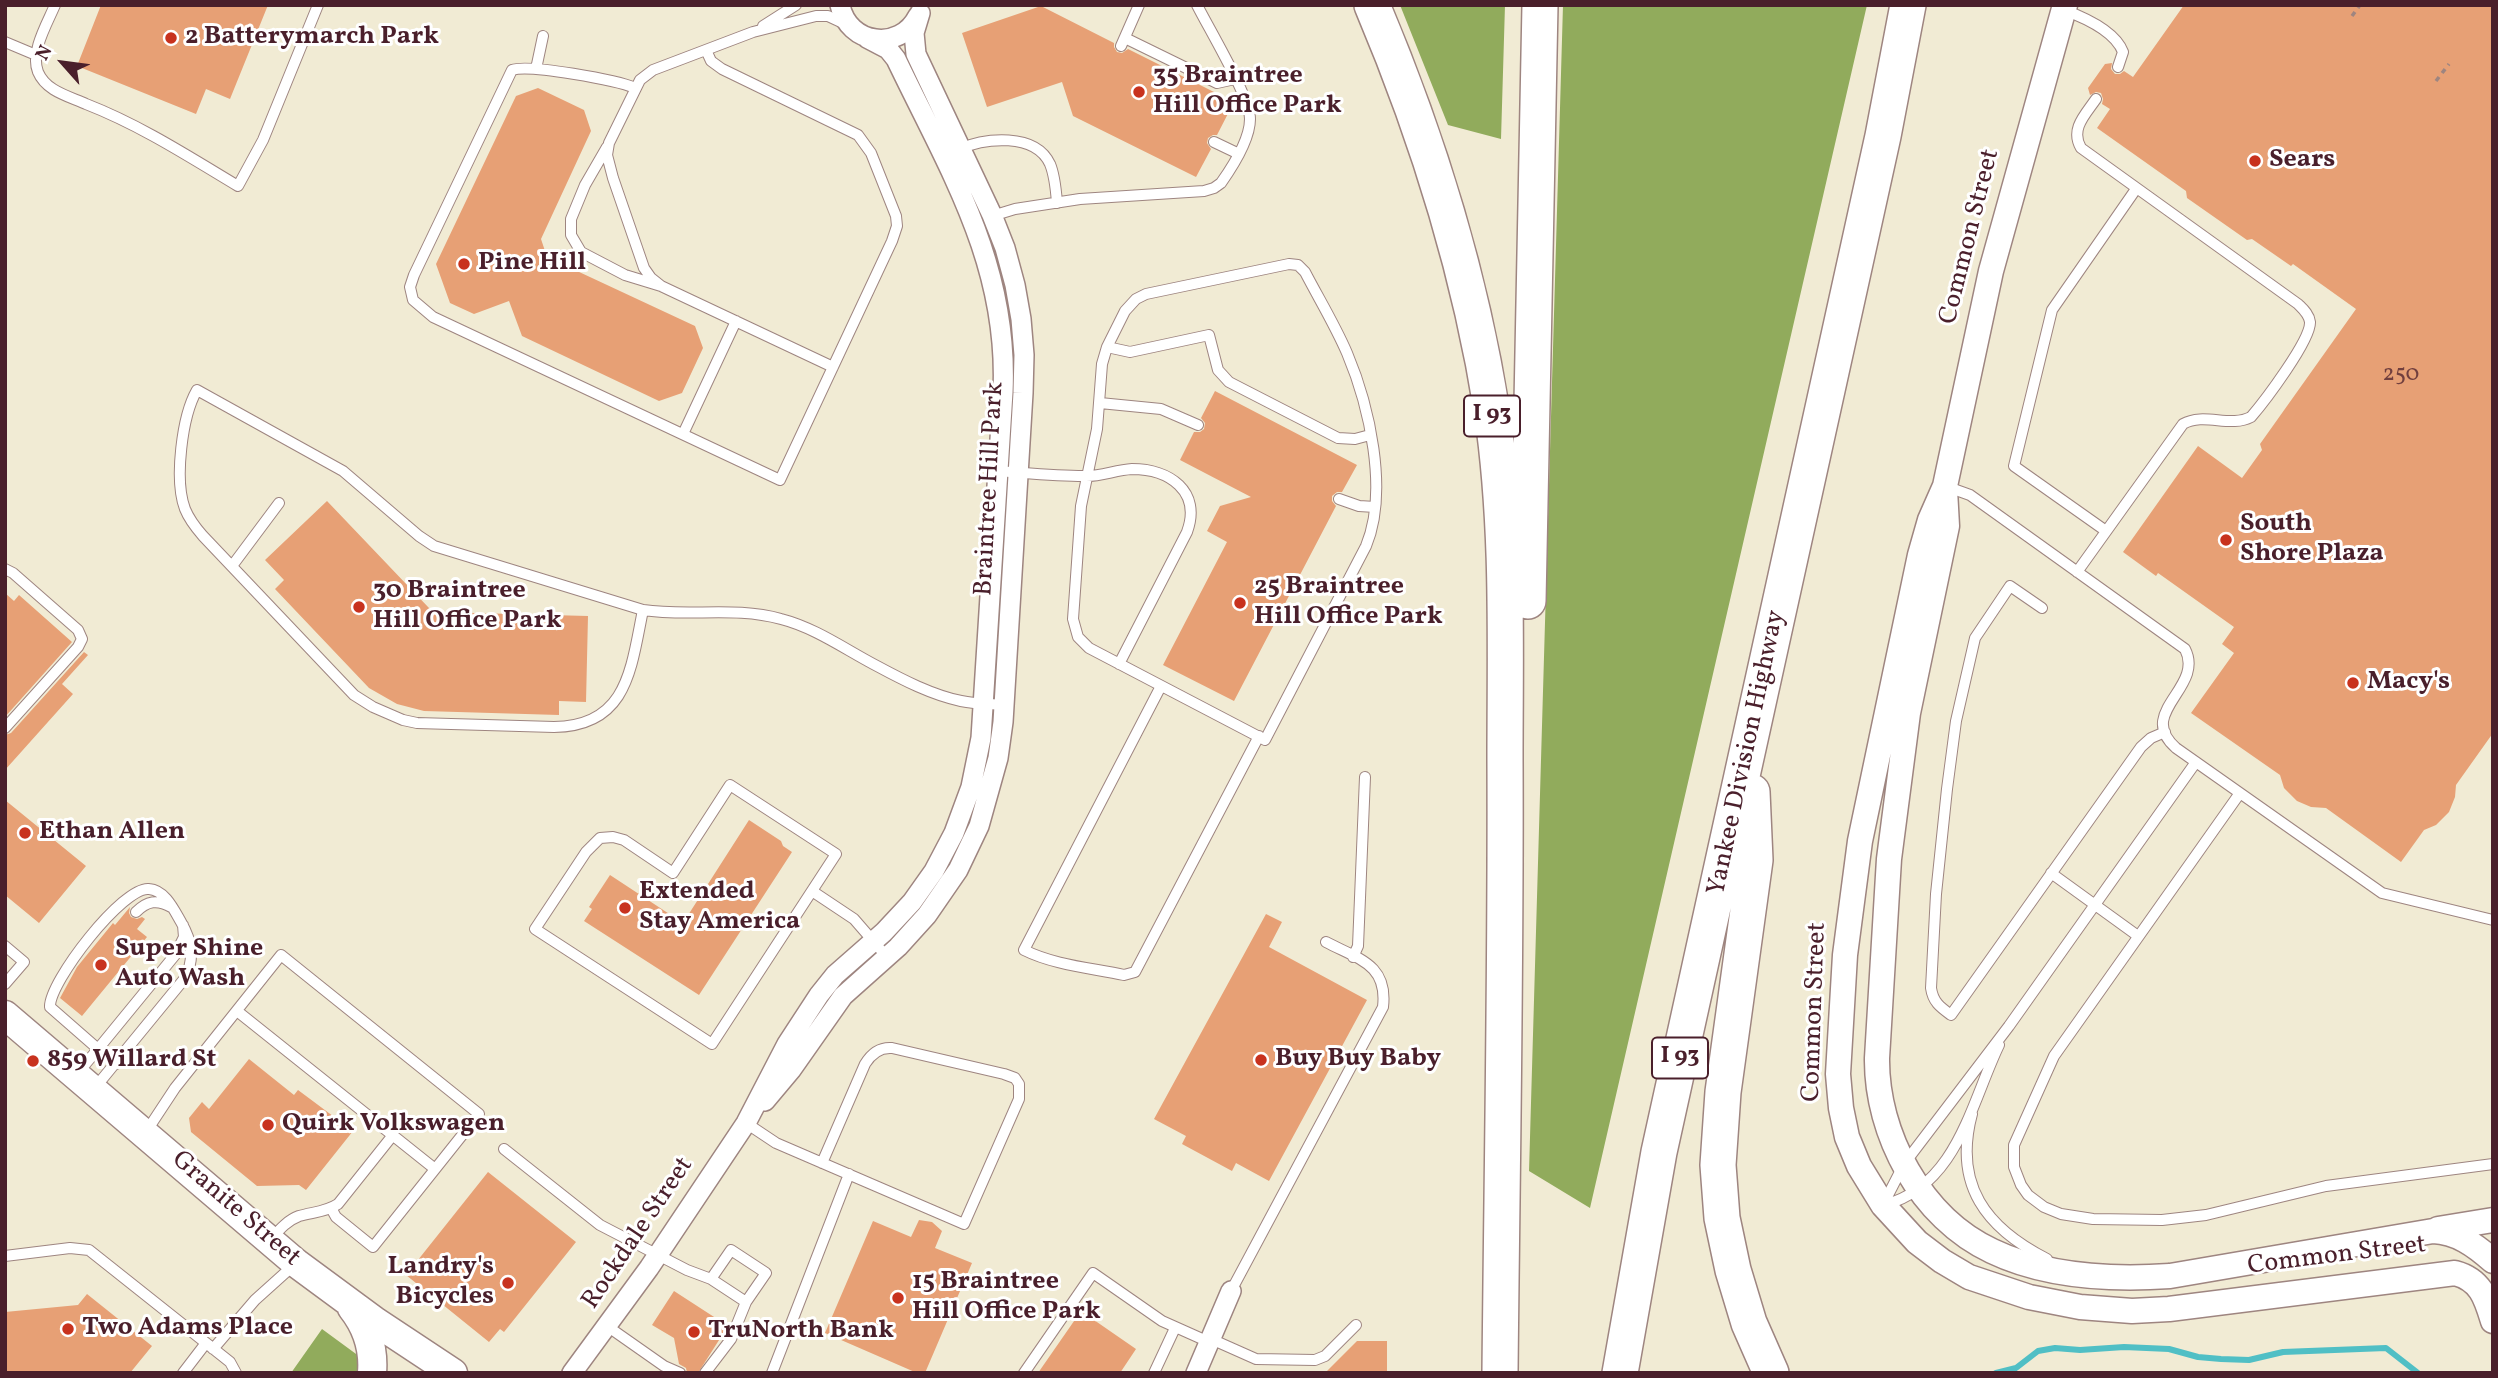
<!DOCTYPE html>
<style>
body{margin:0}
#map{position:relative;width:2498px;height:1378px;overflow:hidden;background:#f1ebd4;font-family:Vollkorn,serif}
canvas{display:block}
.frame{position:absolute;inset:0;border:7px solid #4a1f2b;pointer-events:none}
.north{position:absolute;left:28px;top:28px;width:70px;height:70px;-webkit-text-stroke:5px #fff;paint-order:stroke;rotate:298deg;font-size:19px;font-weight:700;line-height:28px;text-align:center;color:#4a1f2b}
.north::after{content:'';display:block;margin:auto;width:24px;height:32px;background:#4a1f2b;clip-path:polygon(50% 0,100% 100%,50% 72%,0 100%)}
</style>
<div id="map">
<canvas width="2498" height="1378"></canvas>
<div class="frame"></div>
<div class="north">N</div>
</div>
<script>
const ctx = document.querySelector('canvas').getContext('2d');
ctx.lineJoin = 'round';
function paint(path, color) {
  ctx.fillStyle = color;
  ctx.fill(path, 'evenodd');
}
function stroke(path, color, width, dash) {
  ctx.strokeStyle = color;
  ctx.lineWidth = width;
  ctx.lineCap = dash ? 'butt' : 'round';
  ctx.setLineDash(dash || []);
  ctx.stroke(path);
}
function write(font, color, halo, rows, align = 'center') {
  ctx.font = font + ' Vollkorn,serif';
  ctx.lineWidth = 6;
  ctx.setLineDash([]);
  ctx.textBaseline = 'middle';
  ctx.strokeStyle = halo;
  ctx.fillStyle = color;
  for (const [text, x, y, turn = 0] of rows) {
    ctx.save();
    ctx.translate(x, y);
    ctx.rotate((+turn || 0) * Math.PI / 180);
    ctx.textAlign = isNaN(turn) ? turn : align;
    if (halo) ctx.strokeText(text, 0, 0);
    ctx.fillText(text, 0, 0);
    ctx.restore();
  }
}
paint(new Path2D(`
 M1400,5H1505L1501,139L1448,125Z
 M1563,5H1867L1590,1208L1529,1171Z
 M322,1329L382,1373H291Z`), '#91ab5c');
stroke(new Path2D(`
 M1996,1373L2016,1368L2038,1351L2055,1348L2080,1350L2124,1347L2169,1349L2198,1357L2221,1359L2249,1360L2283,1352L2386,1348L2418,1373`), '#50bfc5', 6);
paint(new Path2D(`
 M101,5H268L230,99L206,89L196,114L77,66Z
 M2184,5H2493V733L2456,785L2455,797L2449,812L2436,825L2424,830L2401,862L2326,808L2311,807L2297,801L2284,788L2280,775L2191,713L2234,653L2222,644L2234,627L2158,573L2156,576L2123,552L2198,446L2242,478L2262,450L2260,444L2356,309L2293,264L2291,266L2252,239L2247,240L2187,198L2186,191L2097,128L2110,109L2102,104L2103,99L2101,93L2096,92L2090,95L2088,88L2105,64L2112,63L2111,69L2115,74H2120L2124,71L2133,77Z
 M1041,6L1114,43V47L1117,52L1122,53L1128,49L1234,102L1217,135H1213L1208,138L1207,143L1211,149L1196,177L1073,116L1062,82L987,107L962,33Z
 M538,88L584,110L591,131L541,239L547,257L695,326L703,348L682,393L659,401L522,336L509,301L474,314L450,303L436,264L516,96Z
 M1215,391L1357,465L1342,492H1337L1332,496V501L1336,506L1234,701L1163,665L1227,542L1207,531L1220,506L1251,497L1180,460L1194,432H1200L1204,429L1205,423L1201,418Z
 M327,501L429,608L437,612L588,616L586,702L559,701V715L424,711L397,704L369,688L275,589L284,580L265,560Z
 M5,593L14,601L19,595L72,642L5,717Z
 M84,652L88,655L62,684L73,694L5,770V735L11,733Z
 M5,800L86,866L39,923L5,895Z
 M749,820L781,841L783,846L792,852L699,995L584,921L592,909L589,907L610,875L683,923Z
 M130,907L129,913L131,917L137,919L142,917L145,919L137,929L147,937L82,1016L60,998L77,967L113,923L115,925Z
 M1266,914L1282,922L1269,947L1367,1000L1269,1181L1236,1163L1232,1171L1182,1144L1186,1136L1154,1119Z
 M249,1059L294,1095L298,1090L353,1131L306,1190L299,1185L257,1186L191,1132L189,1118L202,1102L209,1109Z
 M488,1172L576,1242L504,1332L500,1329L489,1342L406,1275Z
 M919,1220L932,1222L942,1231L935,1248L972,1263L925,1373H917L825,1333L873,1221L911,1237Z
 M674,1291L728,1326L698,1373H687L686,1368L679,1364L674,1338L652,1325Z
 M87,1294L152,1346L130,1373H5V1312L78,1305Z
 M1081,1311L1136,1349L1120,1373H1038Z
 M1357,1341H1387V1373H1325Z`), '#e7a075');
const service = new Path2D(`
 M55,5C47,24 30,52 38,72C46,91 68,96 86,104C140,125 188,156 238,186L263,140L318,5
 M2064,10C2083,17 2115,31 2123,52L2118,67
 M763,26L796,5
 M1125,38L1217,83L1235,79
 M5,42L36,55
 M1121,46L1139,5
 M536,69L543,36
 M635,88C617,80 529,64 512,70L414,275L410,287L413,300L433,317L780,480L892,241L897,226L896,216L871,153L858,135L722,69L711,61L706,50
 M1214,142L1237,153
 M607,147L585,185L571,219V235L581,252L625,275L661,286L833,367
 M959,149C985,138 1035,132 1050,164C1055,176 1056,190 1057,203
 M992,216L1015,209L1080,199L1204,191L1214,188L1221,183C1233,166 1250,140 1250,119C1250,97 1209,29 1197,5
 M1289,264L1298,265L1305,272C1319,299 1335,325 1347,353C1369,405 1389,491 1366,546L1265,740L1089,648L1078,637L1073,619L1081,506L1097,429L1102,364L1107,347L1125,311L1136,299L1146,294Z
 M661,286L651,278L644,268L613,178L607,155L609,143L640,80L653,70L753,32L816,16H828L843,23
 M1107,347L1130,352L1209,335L1218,370L1229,382L1338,438L1355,439L1370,435
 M197,390L343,471L419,536L434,546L643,610C631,668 628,726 554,727L417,723L403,720L373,707L354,695L203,536C196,528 189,519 185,509C174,480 182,416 197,390Z
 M1100,403L1161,409L1198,425
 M683,434L736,321
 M998,471C1027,473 1055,476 1084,476C1100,477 1115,470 1132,469C1169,469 1202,491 1187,532L1119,664
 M1945,486L1970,495L2185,649C2205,688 2135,712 2176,748L2382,893L2493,920
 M1339,499L1359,506L1375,507
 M2106,531L2014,466L2052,310L2136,189
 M232,566L279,503
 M5,569L13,573L78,630L82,639L78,647L5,728
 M2077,572L2183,424C2204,412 2230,428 2251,417C2264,402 2311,340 2310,322C2309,314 2303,309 2298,304L2081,148C2070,129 2085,115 2096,99
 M2042,608L2010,586L1975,638L1956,721L1947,789L1936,894L1931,988C1933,1002 1940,1007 1951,1015L2141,747L2151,738L2165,732
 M643,610C689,617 735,606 781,619C816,628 846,650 877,666C903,680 932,695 961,701C975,704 990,704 1004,705
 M1161,686L1024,950C1054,965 1091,968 1124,975L1135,972L1259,736
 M730,785L836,854L712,1044L535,929L586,852L600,838L613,837L624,840L673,873Z
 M2240,793L2054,1056L2014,1145V1167L2021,1185L2028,1195L2044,1207L2061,1214L2093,1219L2162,1220L2206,1215L2326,1186L2493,1164
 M2051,873L2138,936
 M812,891L854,919L887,957
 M136,912C147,901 157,899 171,907
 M5,946L24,962L5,984
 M1353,957L1358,946L1365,777
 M237,1011L435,1169
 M77,1074L98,1049L116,1064
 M94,1089L185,978C195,958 192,941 181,922C174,910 165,890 149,889C123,886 49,982 50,1007L98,1049L175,955L184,937L183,925
 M1972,1114C1953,1185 1986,1228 2047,1259
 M746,1123L776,1143L964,1224L1019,1099V1084L1015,1078L1004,1074L892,1048C879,1047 871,1054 865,1064L822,1163
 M146,1132L175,1088L281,955L479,1114L373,1247L336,1217L331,1208
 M504,1149L600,1225L687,1270L711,1279L746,1302L766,1273L731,1250L711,1279
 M1885,1201L1904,1164L2009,1026L2196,762
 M1884,1205C1957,1186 1971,1103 1999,1045
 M272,1238C280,1229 288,1220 299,1216C313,1212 326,1212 338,1204L393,1135
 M5,1256L70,1248L89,1250L230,1362L236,1373
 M1231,1291L1383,1007C1388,964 1358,959 1326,942
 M607,1326L664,1366L680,1373
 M1211,1339L1256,1359L1315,1360L1325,1356L1356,1325
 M213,1349L255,1300L295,1264
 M183,1373L206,1343
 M705,1373L731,1339L746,1302
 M772,1373L849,1174
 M1024,1373L1093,1273L1162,1321L1209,1342
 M1154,1373L1175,1328`);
const minor = new Path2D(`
 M840,5C848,45 900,52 918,16
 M765,1101L791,1070L843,996L898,947L927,915L958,870L979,826L998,758L1003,722L1023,393L1024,355L1021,319L1015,285L1005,248L992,215L916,54L914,33L920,13
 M572,1373L649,1268L746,1123L787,1044L819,995L835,975L884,932L912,902L934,871L954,833L971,787L981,738L1003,392C1009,264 949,170 896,59L888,49L867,38
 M1196,1373L1231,1291`);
const tertiary = new Path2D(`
 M2065,5L1991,271L1945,486L1930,520L1920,555L1860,841L1845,955L1838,1074L1841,1108L1847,1137L1859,1166L1883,1205L1917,1242L1942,1261L1969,1277L2029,1297L2080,1307L2132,1311L2169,1309L2455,1273C2481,1280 2486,1298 2493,1321
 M1945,490L1947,526L1908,713L1889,859L1877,1058C1876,1134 1921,1218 1992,1251C2046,1277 2111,1280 2170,1276L2433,1231C2457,1232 2475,1245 2493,1261
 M2438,1229L2493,1220`);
const secondary = new Path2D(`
 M5,1015L296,1263L376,1322L453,1373
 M352,1308C367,1327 374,1349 372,1373`);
const motorway = new Path2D(`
 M1372,5C1427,135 1470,273 1492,412C1509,527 1505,644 1505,760C1506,964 1502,1168 1500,1373
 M1528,601L1540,5
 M1752,792L1755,860L1723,1092L1718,1165L1722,1218L1733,1270L1749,1323L1771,1373
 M1620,1373L1659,1152L1883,136L1908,5`);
stroke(service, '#9e8580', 12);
stroke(minor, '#9e8580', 22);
stroke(tertiary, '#9e8580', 27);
stroke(secondary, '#9e8580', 31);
stroke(motorway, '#9e8580', 38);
stroke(new Path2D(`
 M2352,16L2360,5
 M2436,81L2449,64`), '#9e8580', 3.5, [5, 5]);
stroke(service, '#fff', 10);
stroke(minor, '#fff', 19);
stroke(tertiary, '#fff', 24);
stroke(secondary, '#fff', 28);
stroke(motorway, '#fff', 35);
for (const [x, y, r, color] of [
 [171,38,7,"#c8321e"],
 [1139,92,7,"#c8321e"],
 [2255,161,7,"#c8321e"],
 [464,264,7,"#c8321e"],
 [2226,540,7,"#c8321e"],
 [1240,603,7,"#c8321e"],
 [359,607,7,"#c8321e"],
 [2353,683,7,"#c8321e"],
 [25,833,7,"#c8321e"],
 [625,908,7,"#c8321e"],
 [101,965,7,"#c8321e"],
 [1261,1060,7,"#c8321e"],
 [33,1061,7,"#c8321e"],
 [268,1125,7,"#c8321e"],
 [508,1283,7,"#c8321e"],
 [898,1298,7,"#c8321e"],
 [68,1329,7,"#c8321e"],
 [694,1332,7,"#c8321e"]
]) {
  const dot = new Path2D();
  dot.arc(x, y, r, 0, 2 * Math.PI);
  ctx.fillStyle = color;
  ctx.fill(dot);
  stroke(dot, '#fff', 2.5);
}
write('23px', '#713f3e', null, [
 ["250",2401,376]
]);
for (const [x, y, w] of [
 [1492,416,56],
 [1680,1058,56]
]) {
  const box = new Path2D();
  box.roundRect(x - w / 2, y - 20.5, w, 41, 5);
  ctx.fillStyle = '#fff';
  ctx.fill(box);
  stroke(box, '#4a1f2b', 2);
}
write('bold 24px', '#4a1f2b', null, [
 ["I 93",1492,416],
 ["I 93",1680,1058]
]);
write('bold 26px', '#4a1f2b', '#fff', [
 ["2 Batterymarch Park",185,38],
 ["35 Braintree",1153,77],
 ["Hill Office Park",1153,107],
 ["Sears",2269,161],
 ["Pine Hill",478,264],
 ["South",2240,525],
 ["Shore Plaza",2240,555],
 ["25 Braintree",1254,588],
 ["Hill Office Park",1254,618],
 ["30 Braintree",373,592],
 ["Hill Office Park",373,622],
 ["Macy's",2367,683],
 ["Ethan Allen",39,833],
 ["Extended",639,893],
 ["Stay America",639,923],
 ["Super Shine",115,950],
 ["Auto Wash",115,980],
 ["Buy Buy Baby",1275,1060],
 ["859 Willard St",47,1061],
 ["Quirk Volkswagen",282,1125],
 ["Landry's",494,1268,"right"],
 ["Bicycles",494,1298,"right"],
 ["15 Braintree",912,1283],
 ["Hill Office Park",912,1313],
 ["Two Adams Place",82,1329],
 ["TruNorth Bank",708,1332]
], 'left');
write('26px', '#4a1f2b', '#fff', [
 ["Common Street",1971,237,-76],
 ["Braintree Hill Park",991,489,-87],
 ["Yankee Division Highway",1748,753,-78],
 ["Common Street",1816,1012,-88],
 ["Granite Street",235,1210,41],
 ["Rockdale Street",639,1234,-56],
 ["Common Street",2337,1257,-7]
]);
</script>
